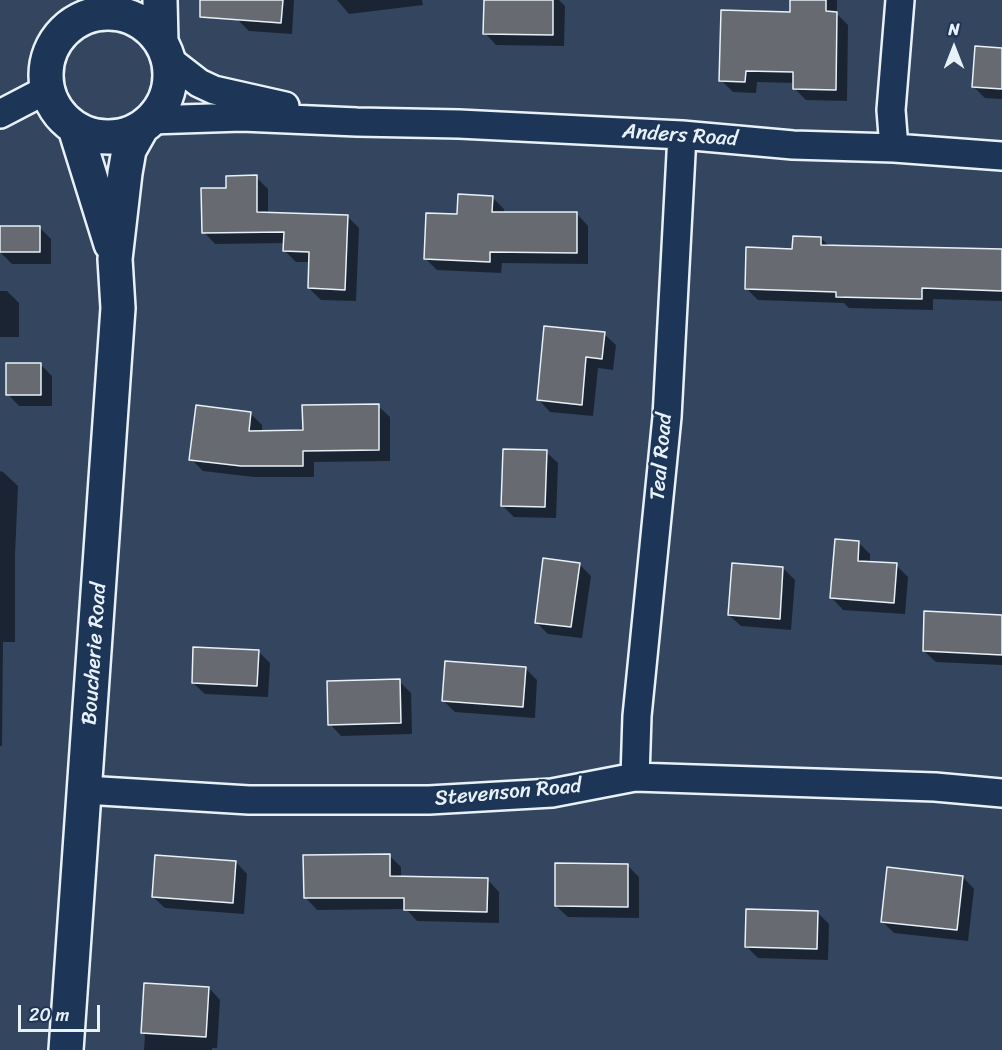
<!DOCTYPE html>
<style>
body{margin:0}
#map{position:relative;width:1002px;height:1050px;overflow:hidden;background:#33455f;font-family:Sriracha,sans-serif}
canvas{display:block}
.north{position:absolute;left:924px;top:18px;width:60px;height:60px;-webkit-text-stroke:4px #1d3557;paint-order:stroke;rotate:0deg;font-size:16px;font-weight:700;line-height:24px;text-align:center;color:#e8f1f8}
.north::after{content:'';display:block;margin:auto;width:21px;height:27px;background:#e8f1f8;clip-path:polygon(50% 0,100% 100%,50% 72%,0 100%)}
.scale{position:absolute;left:18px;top:1005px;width:82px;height:27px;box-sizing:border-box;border:3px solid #e8f1f8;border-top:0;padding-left:8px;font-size:18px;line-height:21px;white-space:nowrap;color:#e8f1f8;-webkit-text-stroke:4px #1d3557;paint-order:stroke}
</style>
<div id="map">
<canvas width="1002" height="1050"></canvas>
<div class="north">N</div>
<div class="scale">20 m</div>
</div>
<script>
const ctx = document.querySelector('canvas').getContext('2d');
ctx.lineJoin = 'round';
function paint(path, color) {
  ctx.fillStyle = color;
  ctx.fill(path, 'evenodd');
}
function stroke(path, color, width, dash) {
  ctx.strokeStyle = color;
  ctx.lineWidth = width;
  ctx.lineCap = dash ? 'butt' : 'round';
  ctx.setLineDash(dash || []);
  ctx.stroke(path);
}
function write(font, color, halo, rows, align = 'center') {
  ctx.font = font + ' Sriracha,sans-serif';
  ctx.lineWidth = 4.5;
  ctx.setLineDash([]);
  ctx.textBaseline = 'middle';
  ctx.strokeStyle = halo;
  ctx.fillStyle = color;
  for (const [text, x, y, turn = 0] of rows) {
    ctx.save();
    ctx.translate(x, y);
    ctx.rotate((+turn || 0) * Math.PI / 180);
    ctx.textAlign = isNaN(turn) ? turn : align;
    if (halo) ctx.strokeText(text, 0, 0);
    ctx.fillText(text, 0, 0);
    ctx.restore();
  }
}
paint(new Path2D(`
 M238,0H294L292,34L249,31L237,19Z
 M337,0H422L423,5L349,14Z
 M485,0H559L565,6L564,46L496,45L485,33Z
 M792,0H837V14L848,25L847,101L806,100L794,88L795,83L757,82L756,93L733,92L721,80L791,13Z
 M1002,49V99L985,98L974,87Z
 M256,177L268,189V213L347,216L359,228L356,301L321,300L309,288L310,262H296L284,250L285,243L215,244L204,232L228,189Z
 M492,197L504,209V213L577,214L588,226V264L502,263L501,273L437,270L426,259L459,216Z
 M0,227H39L51,239V264H12L0,252Z
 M821,238L830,247L1002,251V301L933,299V310L849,308L844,303L758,300L746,288L793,251Z
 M0,291H7L19,303V337H0Z
 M604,334L616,345L613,370L598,368L593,416L550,412L539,400Z
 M40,364L52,376V406H19L8,394Z
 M378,406L390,417V461L314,462V477H254L203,471L191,459L251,414L262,425V433L304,432Z
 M546,452L558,463L556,518L514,517L502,505Z
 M0,471L3,472L18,486L15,555V642H3L2,746H0Z
 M858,542L870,554V563L896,565L908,577L905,614L843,610L832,598Z
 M579,564L591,576L582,638L548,634L536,622Z
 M783,568L795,580L791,630L741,626L729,615Z
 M1002,616V665L936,662L924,651Z
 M258,651L270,663L268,697L205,694L193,683Z
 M525,668L537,680L535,718L455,712L444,701Z
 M399,681L411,693L412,734L341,736L330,724Z
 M389,855L401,867V878L488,880L499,892V923L417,921L406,909L317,910L306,898Z
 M236,862L247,874L244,914L165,908L153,897Z
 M627,865L639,877V918L568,917L556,906Z
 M963,877L974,889L968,941L894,933L882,921Z
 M817,912L829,924L828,960L758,958L747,947Z
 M209,988L220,1000L217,1048H212V1050H144L145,1035L142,1032Z`), '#0007');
const building = new Path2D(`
 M200,0H283L281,23L200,17Z
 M484,0H553V35L483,34Z
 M790,0H826V11L837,12L836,90L793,89V72L746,71L745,82L719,81L721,10L790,12Z
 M975,46L1002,48V89L972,87Z
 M257,175V212L348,215L345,290L308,288L309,252L283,251L284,232L202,233L201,188H226V176Z
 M458,194L493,196L492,212H577V253L490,252V262L424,259L426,213L457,214Z
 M0,226H40V252H0Z
 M793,236L821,237V245L1002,249V291L922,288V299L836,297V292L745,289L746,247L792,249Z
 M544,326L605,332L602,359L586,357L582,405L537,400Z
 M6,363H41V395H6Z
 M379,404V450L303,451V466H241L189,460L196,405L251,412L249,431L303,430L302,405Z
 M503,449L547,450L545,507L501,506Z
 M835,539L859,541L858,561L897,563L894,603L830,598Z
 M543,558L580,563L571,627L535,623Z
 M732,563L783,567L780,619L728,615Z
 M924,611L1002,615V655L923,651Z
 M193,647L259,650L257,686L192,683Z
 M445,661L526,667L523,707L442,701Z
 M400,679L401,723L328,725L327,681Z
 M390,854V876L488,878L487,912L404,910V898H304L303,855Z
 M155,855L236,861L233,903L152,897Z
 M555,863L628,864V907L555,906Z
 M887,867L963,876L957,930L881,922Z
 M746,909L818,911L817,949L745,947Z
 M144,983L209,987L206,1037L141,1033Z`);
paint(building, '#676a71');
stroke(building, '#e8f1f8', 1.5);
const street = new Path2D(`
 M168,59L199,83L214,90L285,106
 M0,114L48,89
 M150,120L242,117L357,122L459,124L682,135L793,145L894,148L1002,156
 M894,148L891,110L900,0
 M635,777L637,716L667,417L682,135
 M85,790L249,800H429L552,793L635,777L935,787L1002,793`);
const secondary = new Path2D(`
 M160,0L161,42
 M46 75a62 62 0 1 1 124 0a62 62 0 1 1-124 0Z
 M75,128L111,244
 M66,1050L118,308L115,259L125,173L129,150L142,127`);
stroke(street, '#e8f1f8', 32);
stroke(secondary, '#e8f1f8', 38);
stroke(street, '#1d3557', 27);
stroke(secondary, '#1d3557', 33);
write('21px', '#e8f1f8', '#1d3557', [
 ["Anders Road",680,136,4],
 ["Teal Road",662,457,-85],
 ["Boucherie Road",95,654,-86],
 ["Stevenson Road",508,793,-5]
]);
</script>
